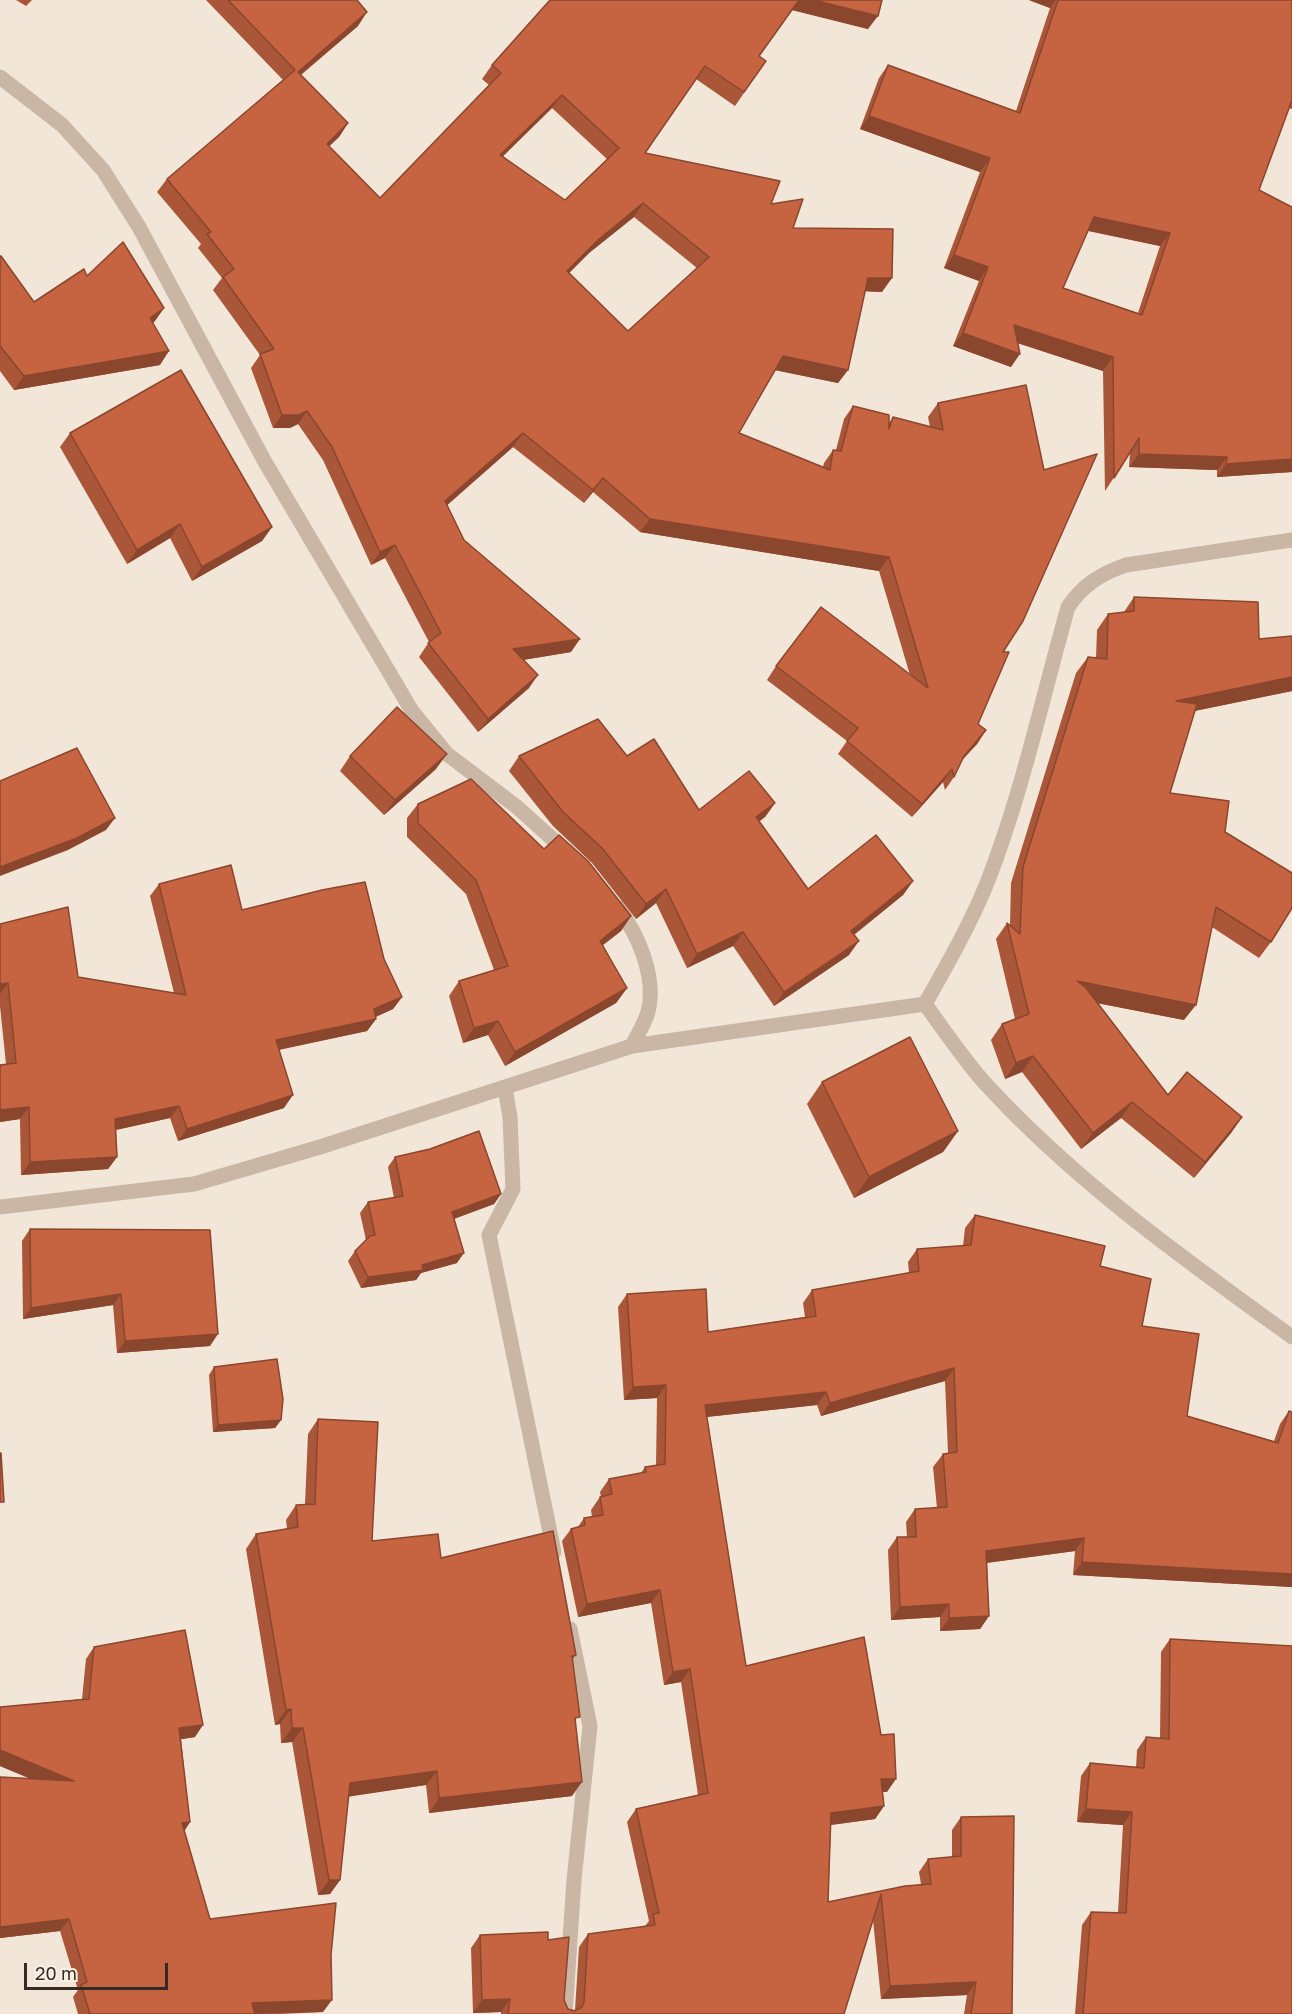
<!DOCTYPE html>
<style>
body{margin:0}
#map{position:relative;width:1292px;height:2014px;overflow:hidden;background:#f1e6d8;font-family:"Golos Text",sans-serif}
canvas{display:block}
.scale{position:absolute;left:24px;top:1963px;width:144px;height:27px;box-sizing:border-box;border:3px solid #342b26;border-top:0;padding-left:8px;font-size:18px;line-height:21px;white-space:nowrap;color:#342b26;-webkit-text-stroke:4px #f9f0e4;paint-order:stroke}
</style>
<div id="map">
<canvas width="1292" height="2014"></canvas>
<div class="scale">20 m</div>
</div>
<script>
const ctx = document.querySelector('canvas').getContext('2d');
ctx.lineJoin = 'round';
function stroke(path, color, width, dash) {
  ctx.strokeStyle = color;
  ctx.lineWidth = width;
  ctx.lineCap = dash ? 'butt' : 'round';
  ctx.setLineDash(dash || []);
  ctx.stroke(path);
}
function paint(path, color) {
  ctx.fillStyle = color;
  ctx.fill(path, 'evenodd');
}
stroke(new Path2D(`
 M0,77L62,125L103,170L139,227L265,462L412,711L447,754L517,807L569,854
 M617,907C638,933 657,978 648,1012C645,1023 637,1035 632,1046
 M925,1004C947,965 970,925 987,883C1022,794 1042,699 1068,607C1083,585 1100,574 1126,565L1292,540
 M505,1088L510,1117L513,1189L489,1235L554,1552
 M0,1207L194,1184L320,1147L632,1046L925,1004C944,1030 962,1057 983,1081C1074,1181 1183,1258 1292,1337
 M565,2014L574,1880L590,1726L570,1629`), '#c9b6a4', 15);
paint(new Path2D(`
 M16,0H32L26,6Z
 M206,0H357L358,26L301,75L348,123L339,137L329,146L380,198L489,85L482,79L492,65L550,0H882L868,29L792,10L759,56L766,61L735,106L696,79L645,153L771,204L793,228L882,292L865,291L848,370L838,383L776,370L739,433L823,467L824,463L833,450H836L844,419L853,406L889,423L893,417L930,427L928,417L938,403L1003,652L978,724L986,730L977,744L961,761L954,777L945,790L943,782L912,817L838,754L847,741L767,680L776,666L910,675L879,571L640,532L593,492L584,503L513,447L447,505L464,540L571,652L523,660L529,688L478,732L419,657L429,642L385,558L371,565L323,460L298,424L290,428H273L251,368L260,355L213,290L222,278L198,248L201,244L157,192L167,179L283,80ZM552,108L607,159L565,200L503,156ZM634,217L697,268L628,331L569,273L589,253Z
 M1029,0H1292V109L1289,108L1259,190L1292,207V472L1217,477V470L1129,467L1130,453L1105,491L1103,371L1018,343L1011,367L953,346L979,281L944,268L980,172L860,129L879,78L888,65L1016,111L1050,8ZM1088,231L1160,246L1138,313L1063,288Z
 M0,256L34,302L87,276L164,308L153,323L160,365L14,390L0,371Z
 M70,433L272,527L262,541L192,581L170,538L127,564L60,447Z
 M1134,597L1259,639L1292,636V691L1195,711L1170,793L1225,832L1271,942L1259,958L1212,927L1184,1020L1097,1003L1168,1095L1242,1117L1231,1133L1194,1178L1121,1118L1081,1149L1022,1072L1005,1079L991,1040L1002,1024L1015,1019L996,939L1007,923L1010,925L1011,883L1076,673L1088,657L1096,658L1097,630L1108,614L1124,612Z
 M350,756L436,769L384,815L340,771Z
 M519,756H627L699,810L775,803L765,817L759,821L808,889L913,881L903,895L854,935L849,955L774,1006L733,946L687,968L656,903L636,919L592,863L553,826L509,771Z
 M418,804L544,849L631,916L621,931L603,945L627,988L616,1003L505,1066L488,1035L463,1043L449,996L459,981L494,970L466,894L407,837V818Z
 M159,884L242,910L384,959L402,997L393,1009L375,1017L376,1019L367,1031L279,1050L284,1108L178,1141L170,1118L116,1130L117,1157L108,1169L21,1175L20,1119L0,1122V1065L6,1064L0,1006V924L78,977L174,993L150,896Z
 M822,1082L958,1131L943,1152L854,1198L807,1104Z
 M395,1157L501,1194L494,1204L454,1219L457,1263L421,1273L416,1280L361,1288L348,1261L355,1251L366,1240L360,1213L368,1202L394,1198L388,1167Z
 M975,1215L1100,1266L1142,1326L1187,1416L1274,1441L1280,1424L1289,1411L1292,1412V1587L1073,1575L1075,1551L987,1563L989,1616L980,1629L940,1631V1617L891,1620L888,1550L897,1537H907L906,1522L915,1509L937,1508L933,1467L943,1454L948,1453L945,1381L821,1416L817,1405L707,1417L746,1666L887,1792H883L884,1806L875,1819L831,1825L828,1902L921,1884L919,1872L928,1859L952,1857V1830L961,1817L1012,2014H964L967,1995L881,1999L873,1920L844,2014H501V2012L473,2013L471,1948L480,1935L548,1940L564,2000L568,2009L575,2010L579,1947L588,1934L645,1926L649,1921L627,1822L636,1809L698,1795L681,1682L664,1685L651,1603L578,1617L562,1541L571,1529L578,1527L584,1518L592,1517L591,1510L600,1497H601L600,1492L609,1479L641,1473L645,1467L656,1466L657,1398L624,1400L618,1307L627,1294L708,1332L805,1317L803,1303L812,1290L909,1273L908,1262L917,1249L963,1246L965,1228Z
 M30,1229L210,1346L117,1353L113,1305L23,1319L22,1241Z
 M214,1367L281,1420L275,1428L213,1432L209,1375Z
 M318,1419L372,1541L441,1558L576,1655L572,1660L576,1723L572,1796L429,1813L426,1785L349,1796L340,1880L330,1894L318,1895L292,1742L281,1743L280,1724L275,1725L246,1549L256,1534L287,1529L286,1520L296,1505L305,1504L308,1434Z
 M1170,1639L1292,2014H1075L1082,1925L1091,1912L1118,1913L1123,1825L1077,1822L1081,1776L1090,1763L1136,1768L1137,1750L1146,1737L1160,1738L1161,1652Z
 M94,1647L195,1737L181,1739L190,1822L184,1831L210,1919L323,2012L280,2014H78L73,1997L78,1990L60,1931L0,1938V1777L31,1779L0,1766V1707L82,1699L86,1659Z`), '#aa5638');
paint(new Path2D(`
 M799,0H813L878,16L868,29L792,10Z
 M1029,0H1056L1050,8Z
 M367,12L358,26L288,85L298,72Z
 M562,95L552,108L491,168L500,155Z
 M869,116L990,158L980,172L860,129Z
 M348,123L339,137L317,158L327,144Z
 M643,203L634,217L589,253L558,284L567,271L598,240Z
 M1094,217L1170,233L1160,246L1085,230Z
 M954,255L988,267L979,281L944,268Z
 M868,278H892L882,292L859,291Z
 M164,308L155,321L141,332L150,318Z
 M1014,325L1113,357L1103,371L1005,339Z
 M963,333L1020,354L1011,367L953,346Z
 M169,351L160,365L14,390L24,376Z
 M783,356L848,370L838,383L774,370Z
 M307,411L298,424L290,428H273L282,415Z
 M523,433L513,447L436,515L445,501Z
 M1139,454L1227,457L1217,470L1129,467Z
 M1292,459V472L1217,477L1226,464Z
 M603,478L593,492L584,503L593,490Z
 M650,519L889,557L879,571L640,532Z
 M180,524L170,538L127,564L137,550Z
 M272,527L262,541L192,581L202,567Z
 M395,545L385,558L371,565L380,552Z
 M580,639L571,652L504,663L513,649Z
 M538,675L529,688L478,732L488,719Z
 M1292,677V691L1164,717L1176,701Z
 M986,730L977,744L954,769L964,756Z
 M447,754L436,769L384,815L395,800Z
 M952,769L943,782L912,817L922,804Z
 M775,803L765,817L746,832L756,817Z
 M115,818L106,830L68,850L0,876V867Z
 M913,881L903,895L841,945L851,931Z
 M666,889L656,903L636,919L646,904Z
 M631,916L621,931L590,955L600,941Z
 M743,932L733,946L687,968L697,954Z
 M859,941L849,955L774,1006L784,992Z
 M1077,981L1196,1005L1184,1020L1066,997Z
 M8,983L0,994V984Z
 M627,988L616,1003L505,1066L515,1052Z
 M402,997L393,1009L369,1020L376,1019L367,1031L267,1052L276,1040L374,1009Z
 M498,1021L488,1035L463,1043L474,1028Z
 M1033,1056L1022,1072L1005,1079L1016,1063Z
 M293,1095L284,1108L178,1141L187,1129Z
 M1132,1102L1121,1118L1081,1149L1093,1133Z
 M179,1106L170,1118L106,1132L115,1119Z
 M29,1107L20,1119L0,1122V1110Z
 M1242,1117L1231,1133L1194,1178L1205,1162Z
 M958,1131L943,1152L854,1198L869,1177Z
 M117,1157L108,1169L21,1175L30,1162Z
 M501,1194L494,1204L445,1222L452,1212Z
 M464,1253L457,1263L421,1273L416,1280L361,1288L368,1277L422,1265Z
 M121,1294L113,1305L23,1319L31,1308Z
 M218,1334L210,1346L117,1353L125,1341Z
 M954,1368L945,1381L821,1416L830,1403Z
 M666,1385L657,1398L624,1400L633,1387Z
 M826,1392L817,1405L696,1418L705,1405Z
 M281,1420L275,1428L213,1432L218,1425Z
 M1084,1538L1075,1551L977,1564L986,1551Z
 M1082,1562L1292,1574V1587L1073,1575Z
 M660,1590L651,1603L578,1617L587,1604Z
 M949,1604L940,1617L891,1620L900,1607Z
 M989,1616L980,1629L940,1631L949,1618Z
 M690,1669L681,1682L664,1685L673,1672Z
 M291,1709L280,1724L275,1725L286,1710Z
 M203,1725L195,1737L171,1741L179,1728Z
 M292,1728H303L292,1742L281,1743Z
 M0,1750L74,1781L65,1793L0,1766Z
 M437,1771L426,1785L340,1798L350,1783Z
 M881,1779H896L887,1792H872Z
 M582,1782L572,1796L429,1813L439,1798Z
 M884,1806L875,1819L822,1826L831,1813Z
 M1086,1809L1132,1812L1123,1825L1077,1822Z
 M190,1822L182,1835V1823Z
 M329,1880H340L330,1894L318,1895Z
 M69,1919L60,1931L0,1938V1927Z
 M976,1982L967,1995L881,1999L890,1986Z
 M510,1999L501,2012L473,2013L482,2000Z
 M332,2000L323,2012L245,2014L252,2003Z`), '#8b462e');
const building = new Path2D(`
 M228,0H357L367,12L298,72L348,123L327,144L380,198L501,73L492,65L550,0H799L759,56L766,61L744,92L705,66L645,153L780,181L771,204L803,199L793,228L893,229L892,278H868L848,370L783,356L739,433L830,470L833,450L841,451L853,406L889,415V429L893,417L943,430L938,403L1026,385L1044,470L1097,454L1023,621L1003,652H1009L978,724L986,730L964,756L954,777L952,769L922,804L847,741L858,728L776,666L821,607L928,688L889,557L650,519L603,478L593,490L523,433L445,501L464,540L580,639L513,649L538,675L488,719L428,643L441,633L395,545L380,552L332,447L307,411L299,415H282L260,354L274,349L223,277L234,269L207,234L211,232L167,179L295,70ZM562,95L619,148L565,200L500,155ZM643,203L709,257L628,331L567,271L598,240Z
 M813,0H882L878,16Z
 M1058,0H1292V100L1259,190L1292,207V459L1226,464L1227,457L1139,454V438L1114,478L1113,357L1014,325L1020,354L963,333L988,267L954,255L990,158L869,116L888,65L1020,113ZM1094,217L1170,233L1142,315L1063,288Z
 M123,242L164,308L150,318L169,351L24,376L0,346V256H1L34,302L84,269L87,276Z
 M181,370L272,527L202,567L180,524L137,550L70,433Z
 M1134,597L1258,602L1259,639L1292,636V677L1176,701L1197,704L1170,793L1229,801L1225,832L1292,873V908L1271,942L1216,907L1196,1005L1077,981L1086,988L1168,1095L1187,1072L1242,1117L1205,1162L1132,1102L1093,1133L1033,1056L1016,1063L1002,1024L1029,1014L1007,923L1020,934L1023,867L1088,657L1107,659L1108,614L1134,611Z
 M397,707L447,754L395,800L350,756Z
 M598,719L627,756L654,739L699,810L749,771L775,803L756,817L808,889L876,835L913,881L851,931L859,941L784,992L743,932L697,954L666,889L646,904L602,848L563,812L519,756Z
 M77,748L115,818L77,838L0,867V781Z
 M471,779L544,849L559,835L588,861L631,916L600,941L627,988L515,1052L498,1021L474,1028L459,981L508,966L476,880L418,823V804Z
 M231,865L242,910L322,890L365,882L384,959L402,997L374,1009L376,1019L276,1040L293,1095L187,1129L179,1106L115,1119L117,1157L30,1162L29,1107L0,1110V1065L16,1063L8,983L0,984V924L68,907L78,977L186,995L159,884Z
 M910,1037L958,1131L869,1177L822,1082Z
 M479,1131L501,1194L452,1212L464,1253L422,1265L423,1270L368,1277L355,1251L370,1236L375,1235L368,1202L403,1196L395,1157L430,1149Z
 M975,1215L1105,1246L1100,1266L1151,1279L1142,1326L1199,1334L1187,1416L1278,1443L1289,1411L1292,1412V1574L1082,1562L1084,1538L986,1551L989,1616L949,1618V1604L900,1607L897,1537H916L915,1509L947,1507L943,1454L957,1452L954,1368L830,1403L826,1392L705,1405L746,1666L864,1637L881,1735L894,1734L896,1779H881L884,1806L831,1813L828,1902L905,1886L931,1884L928,1859L961,1856V1817L1014,1816L1012,2014H971L976,1982L890,1986L881,1894L844,2014H508L510,1999L482,2000L480,1935L548,1932V1940L569,1937L564,2000L568,2009L574,2011L582,2007L584,2002L588,1934L655,1925L653,1914L659,1913L636,1809L708,1793L690,1669L673,1672L660,1590L587,1604L571,1529L585,1525L584,1518L603,1515L600,1497L612,1494L609,1479L646,1472L645,1467L665,1464L666,1385L633,1387L627,1294L706,1289L708,1332L816,1316L812,1290L919,1271L917,1249L971,1245Z
 M30,1229L210,1230L218,1334L125,1341L121,1294L31,1308Z
 M277,1359L283,1399L281,1420L218,1425L214,1367Z
 M318,1419L378,1422L372,1541L438,1534L441,1558L553,1531L576,1655L572,1656L580,1717L575,1718L582,1782L439,1798L437,1771L350,1783L340,1880H329L303,1728H292L291,1709L286,1710L256,1534L298,1527L296,1505L315,1504Z
 M0,1453H1L4,1502H0Z
 M185,1630L203,1725L179,1728L190,1822L182,1823L210,1919L336,1903L331,1955L332,2000L252,2003L255,2014H90L81,1985L87,1982L69,1919L0,1927V1777L74,1781L0,1750V1707L89,1699L94,1647Z
 M1170,1639L1292,1646V2014H1083L1091,1912L1126,1913L1132,1812L1086,1809L1090,1763L1144,1768L1146,1737L1169,1739Z`);
paint(building, '#c66441');
stroke(building, '#8b462e', 1.5);
</script>
